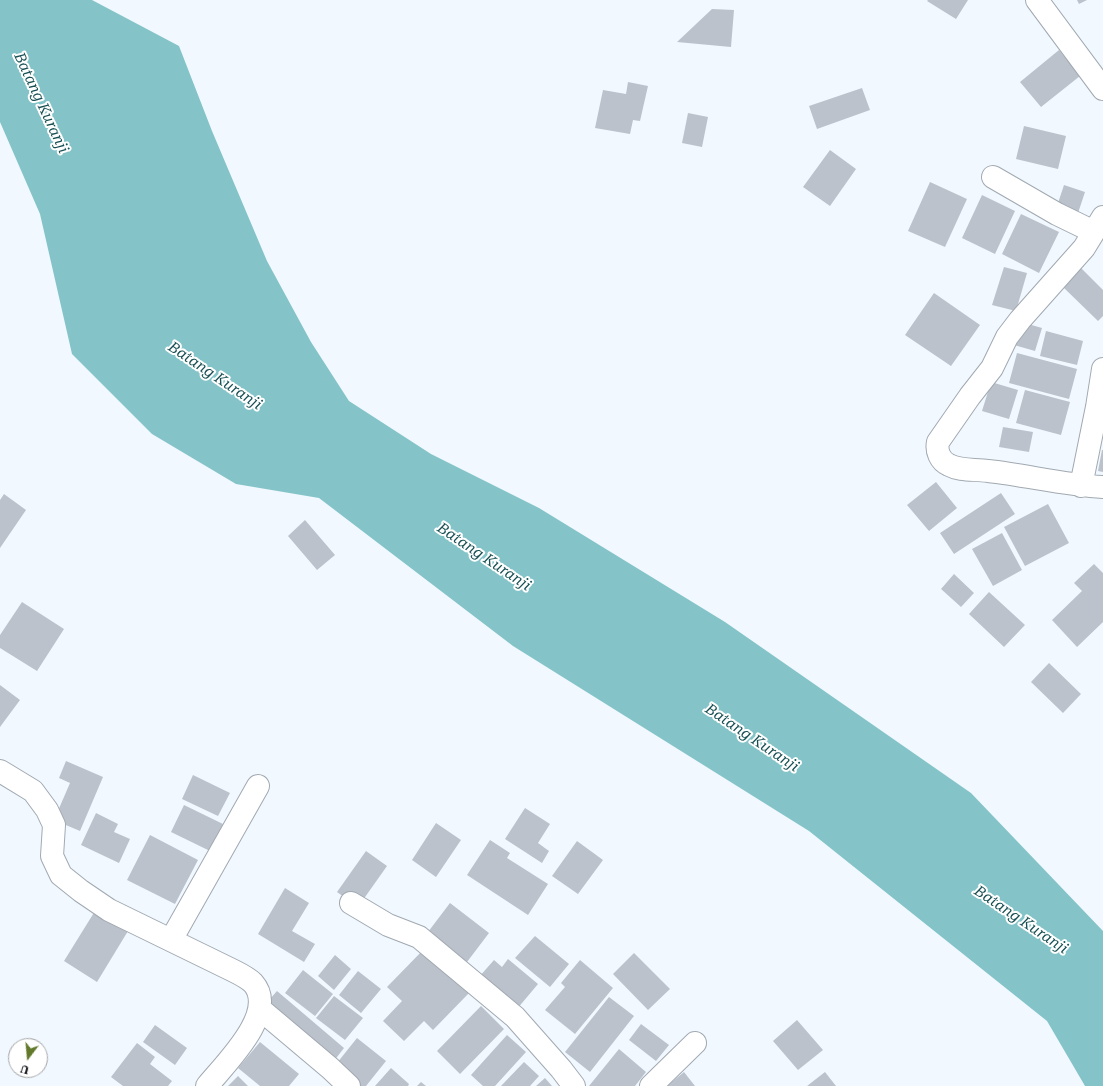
<!DOCTYPE html>
<style>
body{margin:0}
#map{position:relative;width:1103px;height:1086px;overflow:hidden;background:#f1f8ff;font-family:"Roboto Serif",serif}
canvas{display:block}
.north{position:absolute;left:8px;top:1038px;width:40px;height:40px;box-sizing:border-box;background:#fff;border:1px solid #a4a5a6;border-radius:50%;rotate:196deg;font-size:11px;font-weight:700;line-height:16px;text-align:center;color:#1b1d21}
.north::after{content:'';display:block;margin:auto;width:14px;height:18px;background:#62792b;clip-path:polygon(50% 0,100% 100%,50% 72%,0 100%)}
</style>
<div id="map">
<canvas width="1103" height="1086"></canvas>
<div class="north">U</div>
</div>
<script>
const ctx = document.querySelector('canvas').getContext('2d');
ctx.lineJoin = 'round';
function paint(path, color) {
  ctx.fillStyle = color;
  ctx.fill(path, 'evenodd');
}
function stroke(path, color, width, dash) {
  ctx.strokeStyle = color;
  ctx.lineWidth = width;
  ctx.lineCap = dash ? 'butt' : 'round';
  ctx.setLineDash(dash || []);
  ctx.stroke(path);
}
function write(font, color, halo, rows, align = 'center') {
  ctx.font = font + ' "Roboto Serif",serif';
  ctx.lineWidth = 4;
  ctx.setLineDash([]);
  ctx.textBaseline = 'middle';
  ctx.strokeStyle = halo;
  ctx.fillStyle = color;
  for (const [text, x, y, turn = 0] of rows) {
    ctx.save();
    ctx.translate(x, y);
    ctx.rotate((+turn || 0) * Math.PI / 180);
    ctx.textAlign = isNaN(turn) ? turn : align;
    if (halo) ctx.strokeText(text, 0, 0);
    ctx.fillText(text, 0, 0);
    ctx.restore();
  }
}
paint(new Path2D(`
 M0,0H92L179,46L212,131L267,261L311,342L349,401L431,454L539,508L725,622L971,793L1103,931V1086H1085L1047,1021L809,831L513,646L319,498L236,484L152,434L72,354L40,214L0,122Z`), '#84c4c9');
paint(new Path2D(`
 M928,0H968L956,19L927,1Z
 M1077,0H1087L1079,4Z
 M712,9L734,10L731,47L677,42Z
 M1059,50L1080,76L1041,107L1020,82Z
 M628,82L648,86L640,121L633,120L630,134L595,128L603,90L626,94Z
 M862,88L870,110L817,129L809,106Z
 M688,113L708,117L702,147L682,143Z
 M1024,126L1066,136L1058,169L1016,159Z
 M830,150L856,169L830,206L803,187Z
 M930,182L967,199L945,247L908,231Z
 M1064,185L1085,192L1078,213L1057,206Z
 M982,195L1015,211L995,254L962,238Z
 M1021,214L1059,232L1039,273L1002,254Z
 M1004,267L1027,273L1016,311L992,305Z
 M1081,268L1103,290V316L1098,321L1063,287Z
 M934,293L980,325L951,366L905,335Z
 M1021,322L1042,328L1035,351L1014,345Z
 M1046,331L1083,341L1077,365L1040,356Z
 M1017,353L1077,369L1069,399L1009,383Z
 M991,382L1018,390L1009,419L982,411Z
 M1025,390L1070,402L1061,435L1016,423Z
 M1003,427L1033,432L1029,452L999,447Z
 M1102,450H1103V472L1098,471Z
 M936,482L957,508L929,531L907,505Z
 M1001,493L1015,514L954,554L940,533Z
 M4,494L26,510L0,548V500Z
 M1048,504L1069,543L1025,566L1004,527Z
 M305,520L335,555L317,570L288,536Z
 M1002,533L1022,570L993,586L972,549Z
 M1094,564L1103,573V622L1077,647L1052,620L1082,591L1074,583Z
 M954,574L974,593L961,607L941,589Z
 M989,592L1025,625L1004,647L969,614Z
 M22,602L64,629L37,671L0,648V635Z
 M1049,663L1081,694L1063,713L1031,682Z
 M0,685L20,700L0,727Z
 M66,761L103,777L80,831L54,820L70,783L59,778Z
 M193,775L230,793L218,816L182,799Z
 M184,805L223,824L210,851L171,832Z
 M525,808L550,824L538,843L549,851L542,863L505,839Z
 M96,813L118,824L114,832L130,839L119,863L81,845Z
 M436,823L461,840L436,877L412,860Z
 M150,835L198,860L175,904L127,880Z
 M490,840L510,853L507,858L548,884L528,915L467,875Z
 M577,841L603,860L578,894L552,876Z
 M366,851L387,866L358,907L337,892Z
 M285,888L309,903L292,931L315,944L304,962L258,934Z
 M450,903L489,933L467,962L428,932Z
 M95,911L128,931L97,982L64,961Z
 M535,936L569,964L550,987L515,958Z
 M424,949L469,993L433,1030L424,1021L404,1041L383,1021L402,1001L387,987Z
 M634,953L670,989L648,1010L613,974Z
 M335,955L351,969L334,990L318,976Z
 M508,959L538,984L517,1009L479,977L494,960L502,967Z
 M580,960L613,988L575,1034L545,1010L565,987L561,983Z
 M303,970L333,994L315,1016L285,993Z
 M358,971L381,989L361,1013L339,995Z
 M277,991L344,1048L330,1066L262,1008Z
 M334,996L363,1018L345,1040L316,1018Z
 M609,997L634,1016L590,1072L565,1052Z
 M481,1006L504,1029L460,1074L437,1051Z
 M797,1020L823,1050L798,1070L773,1041Z
 M641,1024L669,1045L656,1061L629,1040Z
 M155,1025L187,1048L175,1065L143,1042Z
 M507,1035L526,1052L495,1086H483L471,1075Z
 M357,1038L386,1061L366,1086H356L333,1068Z
 M260,1042L299,1074L289,1086H260L238,1068Z
 M137,1043L155,1057L150,1064L172,1081L168,1086H123L111,1077Z
 M619,1049L646,1072L635,1086H589Z
 M524,1062L539,1076L530,1086H501Z
 M391,1068L409,1084L408,1086H375Z
 M684,1072L695,1086H667Z
 M825,1072L836,1086H807Z
 M238,1076L248,1086H228Z
 M545,1078L552,1086H536Z
 M421,1082L426,1086H417Z`), '#bbc2cb');
const minor = new Path2D(`
 M1037,0L1103,89
 M993,177L1057,214L1094,232
 M1103,217L1084,248L1020,320L1007,337L992,368L970,396L938,442C936,451 940,461 949,465C960,471 975,469 988,471C1026,475 1064,485 1103,487
 M1081,486L1097,407L1103,369
 M0,771L33,791L47,810L54,825L52,856L61,875L81,891L109,910L234,971C240,974 248,978 253,983C279,1012 225,1064 207,1086
 M351,903L388,925L419,937L515,1017L561,1069L574,1086
 M171,940L258,786
 M260,1009L330,1068L349,1086
 M651,1086L695,1043`);
stroke(minor, '#a1a9b1', 24);
stroke(minor, '#fff', 22);
write('italic 15px', '#174f53', '#fff', [
 ["Batang Kuranji",41,103,65],
 ["Batang Kuranji",215,376,34],
 ["Batang Kuranji",484,557,34],
 ["Batang Kuranji",752,738,34],
 ["Batang Kuranji",1021,920,34]
]);
</script>
